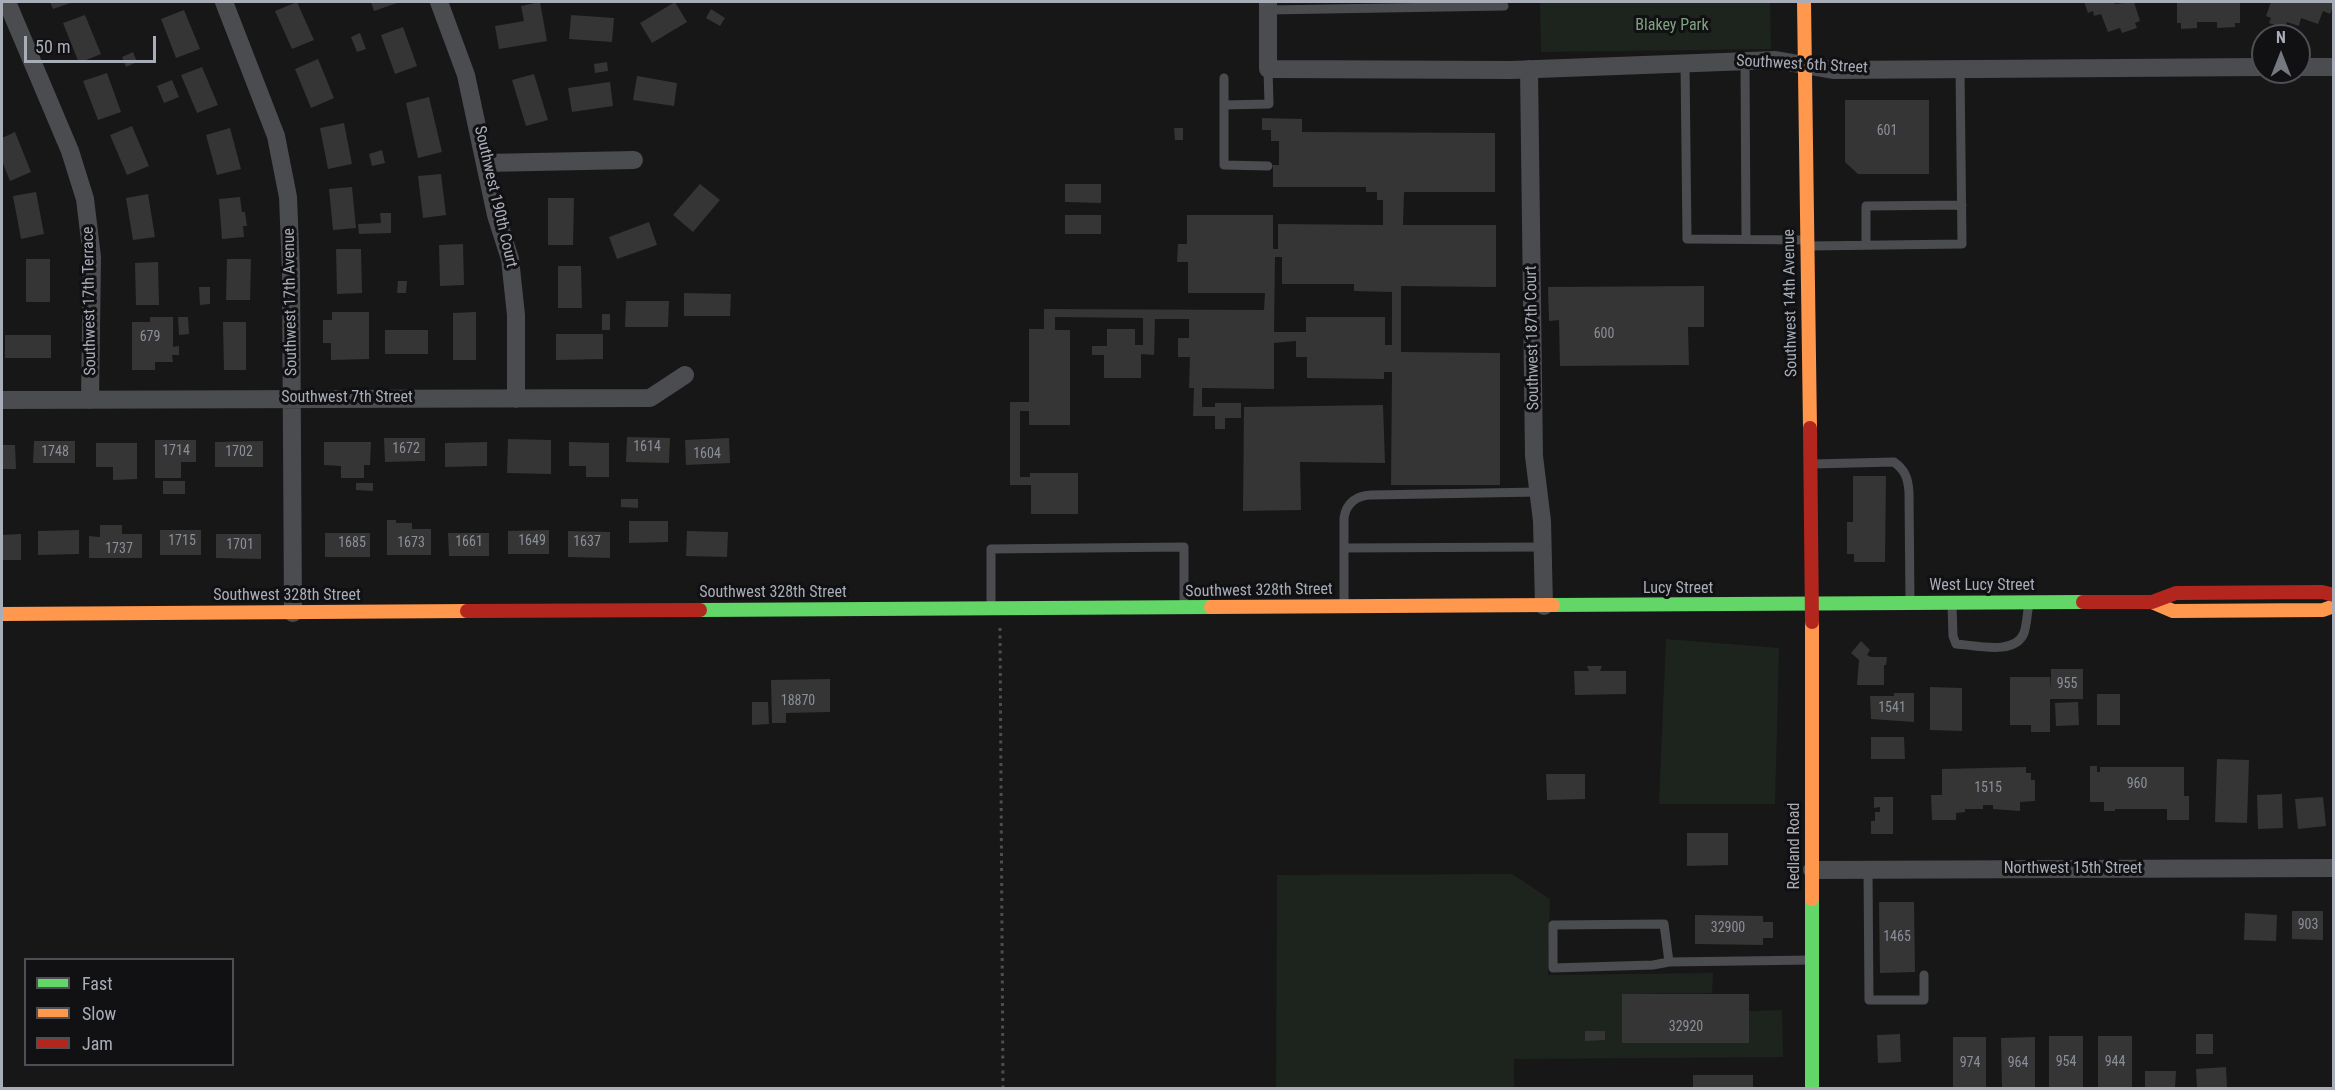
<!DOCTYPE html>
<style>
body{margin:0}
#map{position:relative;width:2335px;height:1090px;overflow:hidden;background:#171717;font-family:"Roboto Condensed",sans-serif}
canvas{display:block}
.frame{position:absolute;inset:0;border:3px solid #a8adb8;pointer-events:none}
.legend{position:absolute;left:24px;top:958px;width:210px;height:108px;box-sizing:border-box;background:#111113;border:2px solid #4d4f55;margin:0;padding:8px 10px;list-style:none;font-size:18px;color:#a8adb8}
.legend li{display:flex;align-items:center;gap:12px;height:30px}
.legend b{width:30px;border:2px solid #4d4f55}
.north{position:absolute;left:2251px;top:24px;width:60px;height:60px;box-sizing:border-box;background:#111113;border:2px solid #4d4f55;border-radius:50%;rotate:0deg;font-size:16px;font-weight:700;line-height:24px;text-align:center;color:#a8adb8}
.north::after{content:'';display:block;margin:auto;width:21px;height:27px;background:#757880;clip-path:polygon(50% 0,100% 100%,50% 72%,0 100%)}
.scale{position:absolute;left:24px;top:36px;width:132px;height:27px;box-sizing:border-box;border:3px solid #a8adb8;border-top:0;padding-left:8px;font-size:18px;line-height:21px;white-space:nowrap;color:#a8adb8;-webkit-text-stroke:4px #111113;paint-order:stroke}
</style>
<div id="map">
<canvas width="2335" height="1090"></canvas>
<div class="frame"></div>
<ul class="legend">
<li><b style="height:8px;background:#63d668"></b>Fast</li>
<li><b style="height:8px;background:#ff974d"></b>Slow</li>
<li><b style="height:8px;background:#b3261e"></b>Jam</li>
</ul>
<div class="north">N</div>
<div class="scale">50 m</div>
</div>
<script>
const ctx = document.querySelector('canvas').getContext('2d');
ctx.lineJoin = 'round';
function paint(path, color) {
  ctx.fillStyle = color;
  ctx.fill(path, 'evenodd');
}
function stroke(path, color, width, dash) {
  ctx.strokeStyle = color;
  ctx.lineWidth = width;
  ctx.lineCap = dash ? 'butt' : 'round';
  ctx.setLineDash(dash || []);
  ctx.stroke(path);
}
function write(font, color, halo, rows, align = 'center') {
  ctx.font = font + ' "Roboto Condensed",sans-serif';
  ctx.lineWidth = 6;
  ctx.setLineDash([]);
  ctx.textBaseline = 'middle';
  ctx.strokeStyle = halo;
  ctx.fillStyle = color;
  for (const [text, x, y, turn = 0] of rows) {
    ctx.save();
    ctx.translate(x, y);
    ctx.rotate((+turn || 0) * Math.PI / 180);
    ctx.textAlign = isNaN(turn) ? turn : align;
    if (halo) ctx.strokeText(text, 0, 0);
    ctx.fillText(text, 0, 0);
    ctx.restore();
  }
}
paint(new Path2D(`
 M1540,2H1770L1771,49L1541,52Z
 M1666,639L1779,648L1775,804H1659Z
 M1512,874L1550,899L1548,975L1713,973L1712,993L1622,994L1623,1043H1748L1749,1011L1782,1010L1783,1057L1514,1059V1088H1276L1277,875Z`), '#1d241e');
paint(new Path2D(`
 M50,2H73L53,9Z
 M297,2L314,40L292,49L275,11Z
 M371,2H397V3L374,11Z
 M540,2L547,41L499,49L495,26L524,21L521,6Z
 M675,2L687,22L652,43L640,23Z
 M2084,2H2114L2115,4L2134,2L2140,21L2135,23L2137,28L2122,33L2120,28L2108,32L2101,14L2094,16L2093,11L2088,13Z
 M2177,2H2240V23H2235V27L2217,28V22H2197V28L2181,29V23H2177Z
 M2271,2L2301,3L2302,2H2334V5L2330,14L2323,11L2318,24L2301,18L2299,26L2287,22L2285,28L2269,23L2271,18L2266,16Z
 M711,9L725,18L720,26L706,18Z
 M184,10L200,49L176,58L161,19Z
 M85,15L101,54L79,63L63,23Z
 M571,15L614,18L612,42L569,39Z
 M403,27L417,66L395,74L381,35Z
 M360,33L366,49L357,52L351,37Z
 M133,52L137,62L126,67L122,57Z
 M318,59L334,98L311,108L295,69Z
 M607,62L608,71L595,73L594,64Z
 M202,67L218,105L197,113L181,75Z
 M107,73L121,112L98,120L83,81Z
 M534,74L548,120L526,126L512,80Z
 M637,76L677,83L674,106L633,100Z
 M172,80L179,97L164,103L157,86Z
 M610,82L613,106L572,112L568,88Z
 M429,97L442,152L418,158L406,103Z
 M1845,100H1929V174H1858L1845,162Z
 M1262,118L1302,119V132L1495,133V192H1404L1403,225H1496V287L1401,286V352L1500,353V485H1391L1392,372H1384V379L1307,378V357H1296V341L1274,343V389L1202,388V407H1215V403H1241V418H1225V429H1215V416H1193L1194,388H1189L1190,357H1178V338H1189V319H1155L1154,355L1141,354V378H1104V355H1092V346H1107V329H1135V345H1143V318L1055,317V330H1070V425H1029V411H1020V477H1030V473H1078V514H1031V485H1010V402H1029V329H1044V309L1264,310L1265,293H1188V262H1177L1178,244H1187V215H1273V249H1278V224L1383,225V200H1377V192H1366V187H1273V165H1279V141H1271V130H1262ZM1275,257H1282V284H1354V291L1392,292V345H1385V317H1306V332H1274Z
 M344,123L352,164L328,169L320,128Z
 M132,126L149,166L127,175L110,135Z
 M230,128L241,169L217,175L206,135Z
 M1174,128H1183V140H1175Z
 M15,132L31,172L10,181L2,161V138Z
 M382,150L385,163L372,166L369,154Z
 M441,174L446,215L423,218L418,176Z
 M700,184L720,200L693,232L673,215Z
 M1065,184H1101V203L1065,202Z
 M352,187L356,228L333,230L329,189Z
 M36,192L44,234L21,239L13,196Z
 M148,194L155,237L133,240L126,198Z
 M240,197L242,212H245L247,226H243L244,237L222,239L219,199Z
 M548,198H574L573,245H548Z
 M380,213H391V233L359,234L358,224L381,223Z
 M1065,215H1101V234H1065Z
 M649,222L657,245L617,259L609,237Z
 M463,244L464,285L440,286L439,245Z
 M336,249H361L362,293L337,294Z
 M26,259H50V302H26Z
 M227,259H251L250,300H226Z
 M158,262L159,305H136L135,263Z
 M558,266H581L582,308H558Z
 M398,281H407L406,293H397Z
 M1704,286V327H1688L1689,365L1560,366L1559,320L1549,321L1548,287Z
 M199,287H210V304L200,305Z
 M684,293L731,294L730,316H684Z
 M626,301H669L668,327H625Z
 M332,312H369V359L331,360V343H323V320H332Z
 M476,312V360H453V313Z
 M602,314H610V330H602Z
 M150,317H173V347L179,346V355H172L173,362H155V370H132V322H150Z
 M178,317H188L189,334L179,335Z
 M223,322H246V370H224Z
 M385,330H428V354H385Z
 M556,334H603V359L556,360Z
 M5,335H51V358H5Z
 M1383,405L1385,463L1300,462L1301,510L1243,511L1244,407Z
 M627,437L670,438L669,463L626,462Z
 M384,438H425V461L385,462Z
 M729,438L730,463L686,465L685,440Z
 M508,439L551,440V474L507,473Z
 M155,440H196V462H181V478H155Z
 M34,441H75V463H33Z
 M263,441V467H215V442Z
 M324,442H371L370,465H364V478H341V466L324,465Z
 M487,442V466L445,467V443Z
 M569,442L609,443V477H586V466H569Z
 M96,443H137V479L113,480V467H96Z
 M2,445H15L16,469H2Z
 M1853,476H1886L1885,562H1854V554H1847V522H1853Z
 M163,481H185V494H163Z
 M356,483H373V491L356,490Z
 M621,499H638V508L621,507Z
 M387,520H396V523H412V529H431V555H387Z
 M629,521H668V542L629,543Z
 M100,525H122V534H142V558H89V536L100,537Z
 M79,530V554L38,555V531Z
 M160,530H201V555H160Z
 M549,530V554H508V531Z
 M568,531L610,532V558L568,557Z
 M687,531L728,532L727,557L686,556Z
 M325,533H370V557H325Z
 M448,533H489V556H449Z
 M21,534V560H2V535Z
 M216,534H261V559L216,558Z
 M1861,641L1870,650L1867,655L1871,657H1887L1886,665H1884V685H1857L1859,660L1851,653Z
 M1587,666H1602L1600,671H1626V694L1575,695L1574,671H1589Z
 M2051,669H2083V699H2050V732H2031V725H2010V677H2050L2051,690Z
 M830,679V712L786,713V723H772L771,680Z
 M1930,687L1962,688V731L1930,730Z
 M1894,693H1914V722L1871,719L1870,696H1894Z
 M2097,694H2120V725H2097Z
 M752,702H768L769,724L752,725Z
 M2078,702L2079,725L2056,726L2055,703Z
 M1871,737H1904L1905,759H1871Z
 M2217,759L2249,760L2247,823L2215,822Z
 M2090,766H2097V772H2100V767H2184V796H2189V820H2167V809H2115V811H2104V802H2090Z
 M2026,767V773H2031V780H2035V801L2020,802V811L1993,809V805H1983V809H1965V812L1956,813V820H1932L1931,795H1942V769Z
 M1546,774H1585V799L1547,800Z
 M2282,794L2283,828L2258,829L2257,795Z
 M1874,797H1893V834H1871V821H1875V812H1880V807L1874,808Z
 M2323,797L2326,826L2298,829L2295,799Z
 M1687,833H1728V865L1687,866Z
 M1879,902H1914L1915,972L1880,973Z
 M2292,911H2323V940L2292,939Z
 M2245,913L2277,915L2276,941L2244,940Z
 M1695,915L1763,916V922H1773V938H1763V945L1695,944Z
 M1622,994H1749V1043H1622Z
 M1585,1031H1605V1040L1585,1041Z
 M1900,1034L1901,1062L1878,1063L1877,1035Z
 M2196,1034H2213V1054H2196Z
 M2049,1036H2083V1088H2049Z
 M2098,1036H2132V1088H2098Z
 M1953,1037H1986V1088H1953Z
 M2035,1037V1088H2002L2001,1038Z
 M2226,1067L2227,1088H2197L2196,1069Z
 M2145,1071H2176L2175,1088H2145Z
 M1693,1075H1753V1088H1693Z`), '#353536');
stroke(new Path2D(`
 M1000,628L1003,1088`), '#4d4e52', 3, [3, 4.5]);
stroke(new Path2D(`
 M1268,10L1504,6
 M1745,61L1746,239
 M1685,63L1687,239L1807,240
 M1224,78V165L1268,166
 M1224,105L1269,104L1268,69
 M1866,245V206L1962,205
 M1809,246L1962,244L1960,69
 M1812,464L1894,462C1905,470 1908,478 1909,492L1910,603
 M1344,548L1543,547
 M1344,605V518C1346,503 1357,495 1372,495L1539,492
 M1952,605L1953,636L1956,644C1975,645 2015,656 2024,633C2027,624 2027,613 2029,604
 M991,607V549L1184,547V606
 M1868,870L1869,1000H1924V975
 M1669,962L1664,924L1553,925V968L1653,965L1669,962L1812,960`), '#4b4c50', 9);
stroke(new Path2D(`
 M7,2L70,151L85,199L92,257L90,400
 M224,2L276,136L288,197L291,272L293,613
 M439,2L466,75L496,215L510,259L516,315V399
 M1268,2V69L1511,70L1776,60L1833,70L2263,67
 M2299,67H2334
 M1529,69L1534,456L1542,521L1544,606
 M485,163L634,160
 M2,400L650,398L685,375
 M1812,870L2334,868`), '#4b4c50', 18);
stroke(new Path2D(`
 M1553,605L2083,602
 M700,610L1211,607
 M1812,899V1088`), '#63d668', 14);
stroke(new Path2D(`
 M1804,2L1810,428
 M2152,602L2173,611L2323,610L2334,606
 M1211,607L1553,605
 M2,614L467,611
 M1812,622V899`), '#ff974d', 14);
stroke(new Path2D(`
 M1810,428L1812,622
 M2083,602H2152L2176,593L2322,592L2334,595
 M467,611L700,610`), '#b3261e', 14);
write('14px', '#8b8f98', null, [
 ["601",1887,131],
 ["600",1604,334],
 ["679",150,337],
 ["1614",647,447],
 ["1672",406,449],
 ["1714",176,451],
 ["1748",55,452],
 ["1702",239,452],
 ["1604",707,454],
 ["1715",182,541],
 ["1649",532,541],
 ["1661",469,542],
 ["1637",587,542],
 ["1685",352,543],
 ["1673",411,543],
 ["1701",240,545],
 ["1737",119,549],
 ["955",2067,684],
 ["18870",798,701],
 ["1541",1892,708],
 ["960",2137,784],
 ["1515",1988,788],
 ["903",2308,925],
 ["32900",1728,928],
 ["1465",1897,937],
 ["32920",1686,1027],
 ["954",2066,1062],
 ["944",2115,1062],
 ["974",1970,1063],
 ["964",2018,1063]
]);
write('16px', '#7fa381', '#111113', [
 ["Blakey Park",1672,26]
]);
write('16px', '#a8adb8', '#111113', [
 ["Southwest 6th Street",1802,65,3],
 ["Southwest 190th Court",495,197,77],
 ["Southwest 17th Terrace",90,301,-91],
 ["Southwest 17th Avenue",291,302,-91],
 ["Southwest 14th Avenue",1791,303,-91],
 ["Southwest 187th Court",1533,338,-91],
 ["Southwest 7th Street",347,398],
 ["West Lucy Street",1982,586],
 ["Lucy Street",1678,589],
 ["Southwest 328th Street",1259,591,-1],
 ["Southwest 328th Street",773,593],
 ["Southwest 328th Street",287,596],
 ["Redland Road",1795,846,-90],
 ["Northwest 15th Street",2073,869]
]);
</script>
